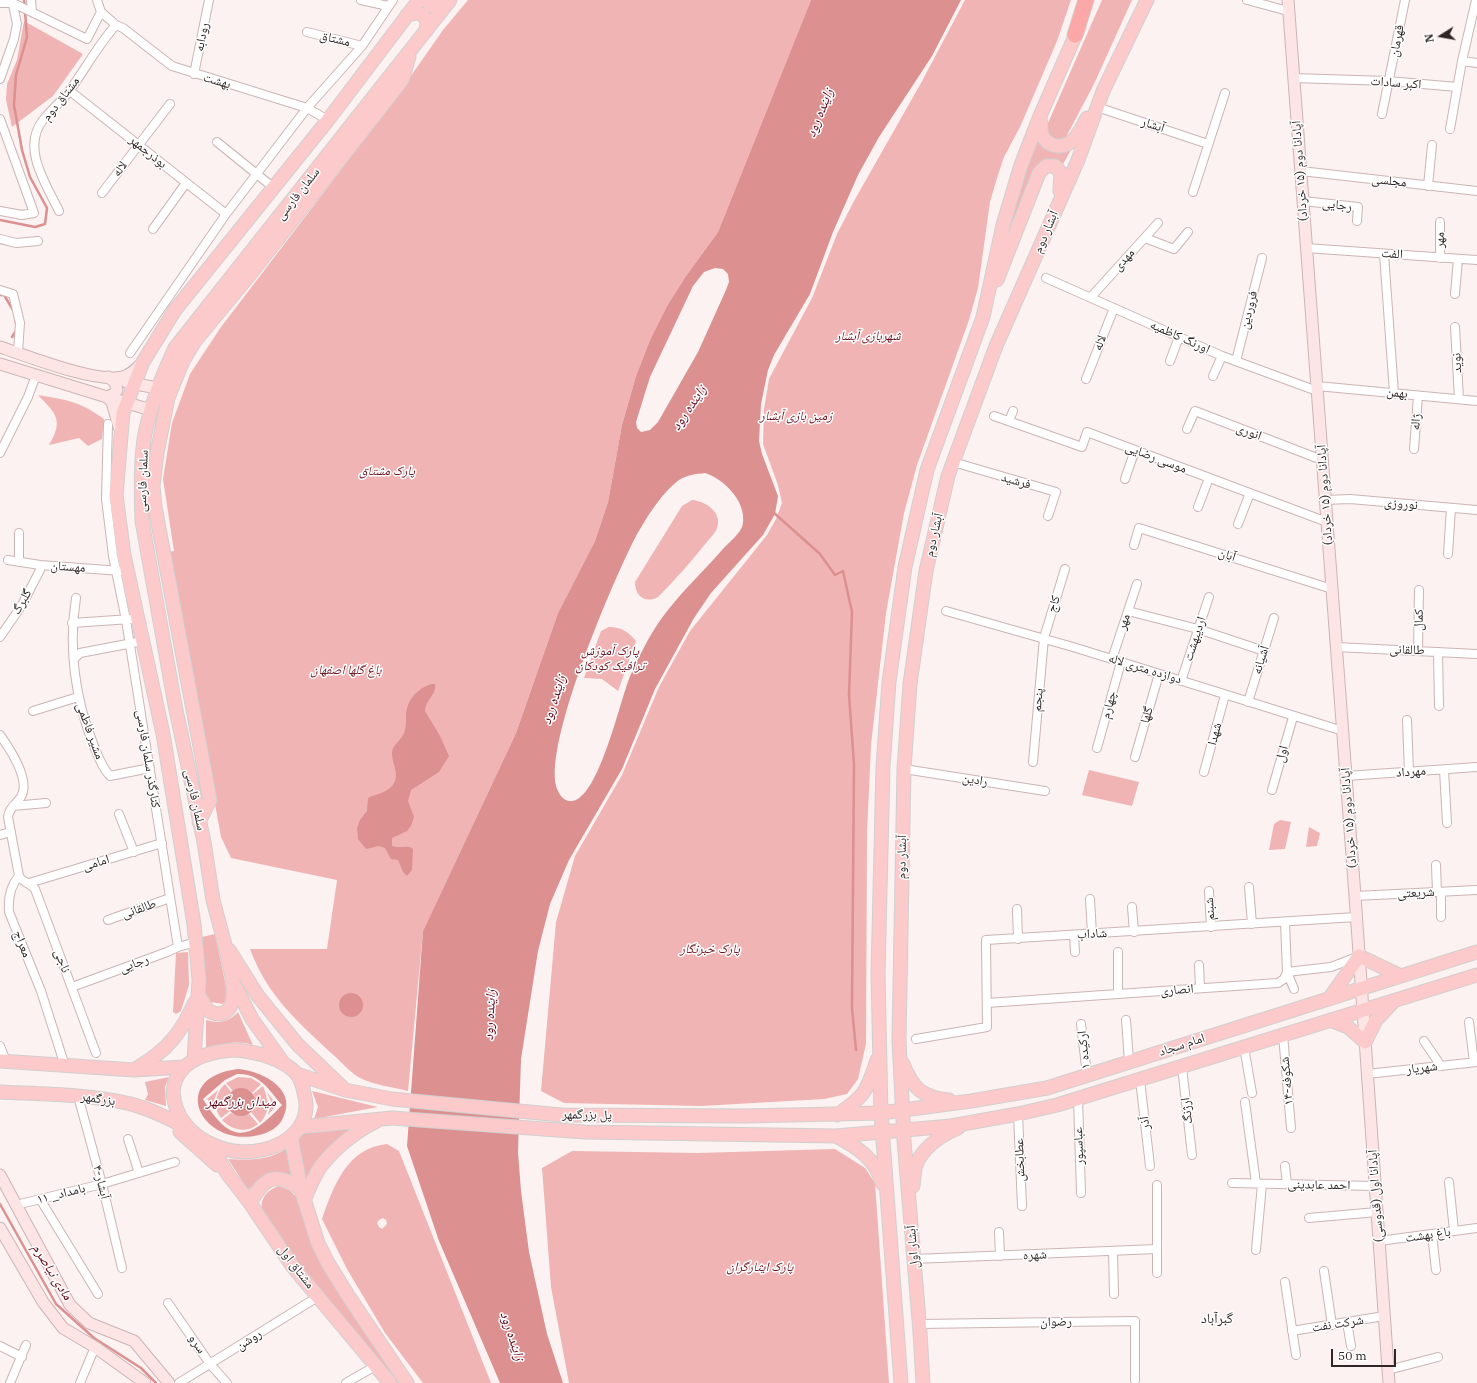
<!DOCTYPE html>
<meta charset="utf-8">
<style>
body{margin:0}
#map{position:relative;width:1477px;height:1383px;overflow:hidden;background:#fcf2f2;font-family:"IBM Plex Serif",serif}
canvas{display:block}
.north{position:absolute;left:1421px;top:16px;width:40px;height:40px;-webkit-text-stroke:3px #fff;paint-order:stroke;rotate:259deg;font-size:11px;font-weight:700;line-height:16px;text-align:center;color:#2f2625}
.north::after{content:'';display:block;margin:auto;width:14px;height:18px;background:#2f2625;clip-path:polygon(50% 0,100% 100%,50% 72%,0 100%)}
.scale{position:absolute;left:1331px;top:1349px;width:65px;height:18px;box-sizing:border-box;border:2px solid #2f2625;border-top:0;padding-left:5px;font-size:12px;line-height:14px;white-space:nowrap;color:#2f2625;-webkit-text-stroke:3px #fff;paint-order:stroke}
</style>
<div id="map">
<canvas width="1477" height="1383"></canvas>
<div class="north">N</div>
<div class="scale">50 m</div>
</div>
<script>
const ctx = document.querySelector('canvas').getContext('2d');
ctx.lineJoin = 'round';
function paint(path, color) {
  ctx.fillStyle = color;
  ctx.fill(path, 'evenodd');
}
function stroke(path, color, width, dash) {
  ctx.strokeStyle = color;
  ctx.lineWidth = width;
  ctx.lineCap = dash ? 'butt' : 'round';
  ctx.setLineDash(dash || []);
  ctx.stroke(path);
}
function write(font, color, halo, rows, align = 'center') {
  ctx.font = font + ' "IBM Plex Serif","Noto Naskh Arabic",serif';
  ctx.lineWidth = 3;
  ctx.setLineDash([]);
  ctx.textBaseline = 'middle';
  ctx.strokeStyle = halo;
  ctx.fillStyle = color;
  for (const [text, x, y, turn = 0] of rows) {
    ctx.save();
    ctx.translate(x, y);
    ctx.rotate((+turn || 0) * Math.PI / 180);
    ctx.textAlign = isNaN(turn) ? turn : align;
    if (halo) ctx.strokeText(text, 0, 0);
    ctx.fillText(text, 0, 0);
    ctx.restore();
  }
}
paint(new Path2D(`
 M468,0H811L718,232L686,276L667,306L650,340L636,376L622,425L608,502L595,541L558,613L516,733L423,931L408,1091C392,1087 375,1085 360,1078C349,1072 340,1060 330,1052C295,1019 267,995 250,949H327L337,880L231,858L221,837L169,552L174,551L163,479L172,423L190,374L221,327L392,103L443,30Z
 M965,0H1071L1057,41L1020,127L1004,157L997,178L990,202L978,288L969,320L917,465L904,513L886,613L871,745L867,833L866,1044L858,1079L847,1094L824,1099L701,1106L564,1103L541,1091L556,922L575,856L622,775L659,687L690,631L767,535L776,519L782,503L778,485L763,444L764,409L769,379L812,298L837,234L854,201L921,83Z
 M1102,0H1132L1094,84L1066,137L1057,140C1048,135 1046,133 1048,123Z
 M24,21L83,54L53,96L12,127L6,100L7,84L17,60Z
 M1037,137L1072,148L1062,166C1056,159 1051,158 1042,162L1003,256L1011,210Z
 M38,395C67,400 79,401 104,419L102,439L88,446L79,438L49,445C64,420 56,414 38,395Z
 M692,500C706,501 723,513 717,528C715,534 709,539 706,543C691,562 675,580 658,597C645,604 635,596 635,582L682,506Z
 M609,627C622,627 628,632 636,641L618,691L602,679L584,678L601,631Z
 M1089,770L1139,782L1132,806L1082,795Z
 M1280,820L1291,822L1285,849L1269,850L1274,824Z
 M1309,827L1320,833L1317,846L1306,847Z
 M215,934L228,996L223,1004L210,1002L205,992L202,937Z
 M188,952L189,985L181,1011L176,1014L173,1012L176,953Z
 M238,1012L253,1045C237,1040 220,1043 206,1051V1020C220,1024 228,1022 238,1012Z
 M169,1077L165,1087L166,1106L145,1100L148,1094L145,1082Z
 M238,1077L251,1078L261,1084L252,1093L249,1090L233,1091L226,1083Z
 M225,1084L231,1092C227,1097 227,1106 230,1111L221,1118C213,1108 215,1093 225,1084Z
 M263,1086C268,1099 271,1111 260,1123L251,1112L255,1103L253,1094Z
 M218,1090L214,1100L215,1110L207,1099Z
 M312,1091L378,1107L314,1119L318,1107Z
 M267,1092L277,1105L268,1115L271,1102Z
 M231,1113L236,1115L249,1114L258,1124C246,1134 232,1130 222,1120Z
 M357,1125L320,1157L305,1182L297,1142L304,1132Z
 M387,1144L399,1151L491,1383H423L385,1333L347,1269L322,1219C334,1185 347,1148 387,1144ZM383,1218L386,1220L387,1224L382,1229L379,1227L377,1223L379,1220Z
 M286,1149L291,1177L261,1178L248,1190L228,1159C249,1160 267,1161 286,1149Z
 M835,1149L865,1168L875,1183L889,1383H569L551,1287L542,1168L572,1151L698,1153Z
 M278,1186L289,1190L298,1198L306,1228L317,1252L404,1383H393L307,1276L264,1215C258,1202 264,1192 278,1186Z`), '#efb4b3');
paint(new Path2D(`
 M811,0H961L932,56L879,137L858,175L833,232L810,294L774,355L768,370L761,404L759,441L762,454L778,496L775,514L763,535L711,593L694,618L655,689L622,769L569,860L550,904L538,951L521,1059L518,1152L521,1191L529,1252L547,1334L563,1383H500L439,1241L407,1146L423,931L516,733L558,613L595,541L608,502L622,425L636,376L650,340L667,306L686,276L718,232ZM715,268L723,269L728,274L729,282L726,290L698,352L658,422L650,430L641,432L637,428L636,422L650,377L693,286L704,272ZM705,473C724,479 746,501 743,523C742,533 728,543 722,550C701,574 677,596 659,622C648,638 639,657 631,674C621,695 598,806 569,801C564,800 560,796 558,791C539,753 612,584 632,544C642,524 661,493 679,480C687,475 696,474 705,473Z
 M432,684H435C437,694 425,701 425,711L440,736L449,756L439,772L411,790L408,801L414,817L411,826L407,831L392,838V846C400,849 408,844 413,849L412,870L407,876L403,872L398,860L391,859L385,848L379,846L366,849L358,839L357,828L360,820L367,811L368,798C376,794 386,793 392,786C401,776 392,764 392,753C392,746 400,741 403,735C406,730 406,723 406,717C406,701 417,688 432,684Z
 M339 1005a12 12 0 1 1 24 0a12 12 0 1 1-24 0Z
 M238,1069C262,1071 298,1089 283,1118C279,1127 269,1133 259,1135C202,1149 166,1078 238,1069ZM237,1074C260,1073 269,1090 282,1105C247,1143 230,1143 203,1099L225,1080Z
 M227 1102a14 14 0 1 1 28 0a14 14 0 1 1-28 0Z`), '#dc9090');
stroke(new Path2D(`
 M24,0L25,7
 M0,220L35,227L45,224L47,208L30,177L22,150L14,105L16,75L27,37L25,12
 M0,295H4L13,310
 M12,337L17,329L15,317
 M773,512L820,554L835,575L843,571L852,612L849,695L854,764L852,1008L856,1050
 M0,1204L56,1304L94,1338L141,1368L156,1383`), '#dc9090', 2.5);
const street = new Path2D(`
 M31,0L32,12
 M361,0L388,6
 M1247,0L1288,11
 M0,3H13L87,39L101,12
 M116,25L123,28L172,66L307,108L328,120
 M307,32L362,46
 M1462,61L1476,0
 M194,74L209,0
 M1293,78L1388,81L1457,87
 M0,79L14,39L17,24L12,0
 M70,91L226,214
 M1097,107L1208,144
 M1382,114L1405,0
 M0,119L34,213L22,215L0,211
 M1450,129L1462,61L1477,63
 M217,142L274,188
 M1301,171L1477,191
 M1428,186L1432,145
 M1193,192L1225,93
 M102,193L170,104
 M1303,201L1358,207L1357,221
 M59,211C46,184 21,148 43,120C52,109 62,101 70,90C86,68 98,45 116,25L101,12L97,0
 M153,229L186,183
 M1145,238L1174,249L1188,232
 M0,239L16,243L38,241
 M1306,248L1477,260
 M1384,254L1394,393
 M1440,258V222
 M1046,278L1222,356L1317,391
 M0,290L13,294L20,323L18,352
 M1455,294L1458,259
 M1091,297L1158,223
 M1455,327L1459,399
 M130,353L226,214L307,108L362,46L393,0
 M1170,361L1179,337
 M1236,361L1262,258
 M1213,376L1222,356
 M1086,379L1114,308
 M1317,386L1477,401
 M994,416L1082,447L1087,432L1327,522
 M1009,421L1013,411
 M108,424L106,499L113,556L126,620L178,947
 M1187,429L1195,411L1322,460
 M1414,449L1418,396
 M0,453L28,397L36,375
 M953,462L1056,492L1048,516
 M1125,479L1135,450
 M1325,500L1350,499L1477,510
 M1198,507L1209,478
 M1238,524L1250,493
 M1134,545L1139,528L1332,589
 M1448,554L1451,508
 M8,560L40,565L121,571
 M19,562V533
 M76,598C68,647 75,700 94,746C98,756 102,768 110,776L150,768
 M946,611L1073,647L1343,731
 M1128,611L1198,629L1264,651
 M72,623L131,619
 M0,637L22,605L40,570V565
 M1336,647L1477,654
 M1418,651L1419,590
 M1438,652L1439,706
 M74,659L80,653L143,641
 M1112,659L1137,584
 M1181,681L1209,597
 M1248,702L1274,618
 M33,711L78,697
 M1407,720L1409,772
 M0,735C10,749 31,780 21,797C16,804 9,808 8,817L19,876C22,882 30,883 35,889L96,1053
 M1097,748L1121,662
 M1135,757L1159,674
 M1033,762L1044,638L1065,569
 M904,769L1045,791
 M1444,770L1447,823
 M1204,772L1225,695
 M1346,776L1477,767
 M1272,790L1293,717
 M13,806L46,803
 M119,814L134,852
 M0,835L11,832
 M1436,865L1437,892
 M19,876C10,886 8,898 9,912L41,991L65,1066
 M29,883L162,843
 M1249,887L1252,924
 M1209,891L1211,927
 M1441,892V917
 M1355,896L1477,890
 M1090,899L1092,934
 M1132,907L1134,932
 M1017,909L1018,939
 M108,920L170,898
 M1285,922L1287,972L1294,989
 M1074,935L1075,952
 M1118,952V994
 M1199,965L1200,988
 M72,987L167,952L178,947L196,942
 M987,1003L1278,983L1284,979L1287,972L1331,967L1357,957
 M1126,1020L1129,1062
 M1469,1022L1474,1062
 M1081,1024L1087,1075
 M1283,1035L1291,1128
 M916,1039L987,1027L986,940L1356,917
 M1424,1041L1441,1066
 M0,1046L6,1061
 M1244,1047L1252,1093
 M1182,1067L1192,1155
 M1367,1074L1477,1062
 M1140,1080L1150,1166
 M78,1096L102,1184L122,1268
 M1078,1099L1081,1193
 M1245,1102L1256,1183
 M1018,1114L1022,1206
 M128,1139L139,1173
 M1285,1166L1287,1184
 M1449,1182L1454,1231
 M1232,1183L1375,1186
 M1157,1185V1273
 M40,1199L98,1294
 M16,1205L102,1184L175,1162
 M1309,1218L1377,1212
 M999,1232L1000,1256
 M1432,1234L1436,1270
 M1379,1241L1477,1228
 M1256,1250L1262,1184
 M1113,1251L1114,1294
 M914,1259L1156,1249
 M1324,1271L1332,1325
 M1285,1282L1296,1355
 M168,1303L210,1364L227,1383
 M1347,1322L1351,1346
 M919,1324L1135,1321V1380
 M1292,1331L1384,1316
 M0,1346L22,1357
 M1388,1370L1438,1357
 M10,1383L26,1345
 M80,1383L95,1347
 M179,1383L319,1296
 M346,1383L377,1365`);
const secondary = new Path2D(`
 M1288,0L1355,896L1389,1383
 M0,347C27,356 96,383 122,377C131,375 136,369 142,363
 M0,364L107,397L112,402L119,427
 M126,382L157,388
 M107,397L151,410
 M107,397L114,394L117,390L115,382L108,377
 M0,1175L70,1305L89,1323L134,1341L169,1383
 M0,1228L43,1302L63,1328L95,1347L145,1383`);
const primary = new Path2D(`
 M427,0C431,9 439,8 447,4
 M407,15L417,13L423,15L427,21L426,31
 M1040,118C1041,124 1040,132 1043,137C1050,148 1064,149 1073,140C1079,135 1083,125 1087,118
 M997,280L1039,173L1046,166H1055L1061,173L1060,191
 M199,822L210,800L155,507L153,486L157,453L168,398L183,361L195,341L252,272L402,80L409,57
 M229,950L258,996L298,1045L342,1087
 M198,995C202,1000 205,1007 209,1011C212,1013 218,1014 221,1014C235,1010 233,995 233,984
 M1329,999L1359,956L1401,976
 M1330,1020L1348,1027L1365,1042L1376,1020L1393,1002
 M235,1050C257,1052 280,1057 296,1073C300,1078 303,1087 304,1093C313,1123 290,1144 262,1150C180,1167 125,1056 235,1050Z
 M194,1060L199,980L194,924L163,734L124,555L116,495L123,413L143,362L175,310L328,120L419,0
 M0,1061L134,1070L184,1067
 M284,1064L252,1019L233,982L225,945L213,900L204,842L175,705L142,521C141,494 140,454 146,429C152,401 163,374 175,348L450,0
 M903,1064C913,1089 922,1097 949,1100
 M137,1068C167,1051 181,1033 195,1002
 M297,1074L345,1090L392,1099L561,1115L744,1116L881,1113L971,1101L1047,1088L1477,952
 M0,1092C43,1094 89,1094 131,1104C150,1109 168,1118 185,1127
 M837,1115C865,1096 867,1091 877,1060
 M300,1127L392,1118L585,1132L836,1136L951,1126L1018,1114L1057,1105L1477,975
 M180,1132L217,1165
 M836,1136C857,1147 876,1159 882,1183
 M291,1138L301,1189L318,1243L328,1263L349,1297L407,1383
 M210,1145L229,1176L250,1203L293,1267L390,1383
 M913,1186C914,1179 914,1171 916,1165C923,1147 942,1135 958,1128
 M304,1200C309,1189 314,1176 321,1166C335,1148 356,1131 377,1121
 M250,1203C265,1177 275,1171 301,1189
 M901,1383L881,1113L878,974L883,767L889,682L905,567L927,470L983,317L1003,225L1021,165L1040,116L1079,27
 M923,1383L920,1332L904,1140L899,1040L904,769L910,684L926,571L948,476L996,346L1078,160L1103,91L1147,0`);
const highway = new Path2D(`
 M1075,35L1086,0`);
stroke(street, '#ccb4b4', 10);
stroke(secondary, '#ccb4b4', 13);
stroke(primary, '#d1cfcf', 15);
stroke(highway, '#d1cfcf', 17);
stroke(street, '#fff', 8);
stroke(secondary, '#fee5e5', 11);
stroke(primary, '#fdcacb', 13);
stroke(highway, '#fca7a8', 15);
write('13px', '#2f2625', '#fff', [
 ["رودابه",202,37,-79],
 ["مشتاق",335,39,14],
 ["قهرمان",1397,41,-79],
 ["بهشت",217,81,16],
 ["اکبر سادات",1396,83,4],
 ["مشتاق دوم",61,99,-52],
 ["آبشار",1153,125,18],
 ["بوذرجمهر",148,152,39],
 ["لاله",120,169,-53],
 ["آپادانا دوم (۱۵ خرداد)",1300,171,-94],
 ["مجلسی",1389,181,6],
 ["سلمان فارسی",298,194,-52],
 ["رجایی",1337,205,7],
 ["آبشار دوم",1046,232,-67],
 ["مهر",1440,240,-89],
 ["الفت",1392,254,4],
 ["مهدی",1124,260,-48],
 ["فروردین",1249,310,-76],
 ["اورنگ کاظمیه",1180,337,24],
 ["لاله",1100,343,-68],
 ["نوید",1457,363,-93],
 ["بهمن",1397,393,6],
 ["ژاله",1416,422,-86],
 ["انوری",1249,432,21],
 ["موسی رضایی",1156,458,21],
 ["سلمان فارسی",143,481,-88],
 ["فرشید",1016,481,16],
 ["آپادانا دوم (۱۵ خرداد)",1325,495,-94],
 ["نوروزی",1401,504,5],
 ["آبشار دوم",934,535,-77],
 ["آبان",1227,555,18],
 ["مهستان",68,567,4],
 ["گلبرگ",22,602,-60],
 ["کاج",1054,604,-73],
 ["کمال",1419,620,-89],
 ["مهر",1124,622,-72],
 ["اردیبهشت",1195,639,-72],
 ["طالقانی",1407,650,2],
 ["آشیانه",1261,660,-73],
 ["دوازده متری لاله",1145,669,17],
 ["پنجم",1038,700,-85],
 ["چهارم",1109,705,-75],
 ["گلها",1147,715,-74],
 ["مشیر فاطمی",90,731,70],
 ["شهدا",1215,734,-75],
 ["اول",1282,754,-74],
 ["کنارگذر سلمان فارسی",148,759,81],
 ["مهرداد",1411,772,-4],
 ["رادین",975,780,9],
 ["سلمان فارسی",195,800,78],
 ["آپادانا دوم (۱۵ خرداد)",1349,818,-94],
 ["آبشار دوم",902,857,-89],
 ["امامی",96,863,-17],
 ["شریعتی",1416,893,-3],
 ["طالقانی",139,909,-19],
 ["شبنم",1210,909,-94],
 ["شاداب",1092,934,-3],
 ["معراج",22,944,68],
 ["ناجی",62,961,69],
 ["رجایی",134,964,-20],
 ["انصاری",1177,990,-4],
 ["امام سجاد",1182,1045,-18],
 ["ارکیده ۱",1084,1050,-96],
 ["شهریار",1422,1068,-6],
 ["۱۴-شکوفه",1287,1081,-95],
 ["بزرگمهر",98,1099,8],
 ["ارژنگ",1187,1111,-97],
 ["پل بزرگمهر",587,1115,1],
 ["آذر",1145,1123,-97],
 ["عباسپور",1079,1146,-92],
 ["عطابخش",1020,1160,-92],
 ["۴-آبشار",101,1182,76],
 ["احمد عابدینی",1319,1185,1],
 ["۱۱ _بامداد",61,1194,-14],
 ["آپادانا اول (قدوسی)",1376,1196,-94],
 ["باغ بهشت",1428,1235,-8],
 ["آبشار اول",913,1247,-95],
 ["شهره",1035,1255,-2],
 ["مشتاق اول",296,1267,52],
 ["رضوان",1056,1322,-1],
 ["شرکت نفت",1338,1324,-9],
 ["روشن",249,1340,-32],
 ["سرو",197,1344,56]
]);
write('italic 13px', '#6d121f', '#fff', [
 ["شهربازی آبشار",868,336],
 ["زمین بازی آبشار",796,416],
 ["پارک مشتاق",387,471],
 ["پارک آموزش",610,651],
 ["ترافیک کودکان",610,666],
 ["باغ گلها اصفهان",346,670],
 ["پارک خبرنگار",710,949],
 ["پارک ایثارگران",760,1267]
]);
write('italic 14px', '#610317', '#fff', [
 ["زاینده رود",820,113,-68],
 ["زاینده رود",689,408,-56],
 ["زاینده رود",554,700,-72],
 ["زاینده رود",490,1015,-87],
 ["میدان بزرگمهر",241,1102],
 ["مادی نیاصرم",52,1272,58],
 ["زاینده رود",512,1336,72]
]);
write('14px', '#2f2625', '#fff', [
 ["گبرآباد",1217,1319]
]);
</script>
